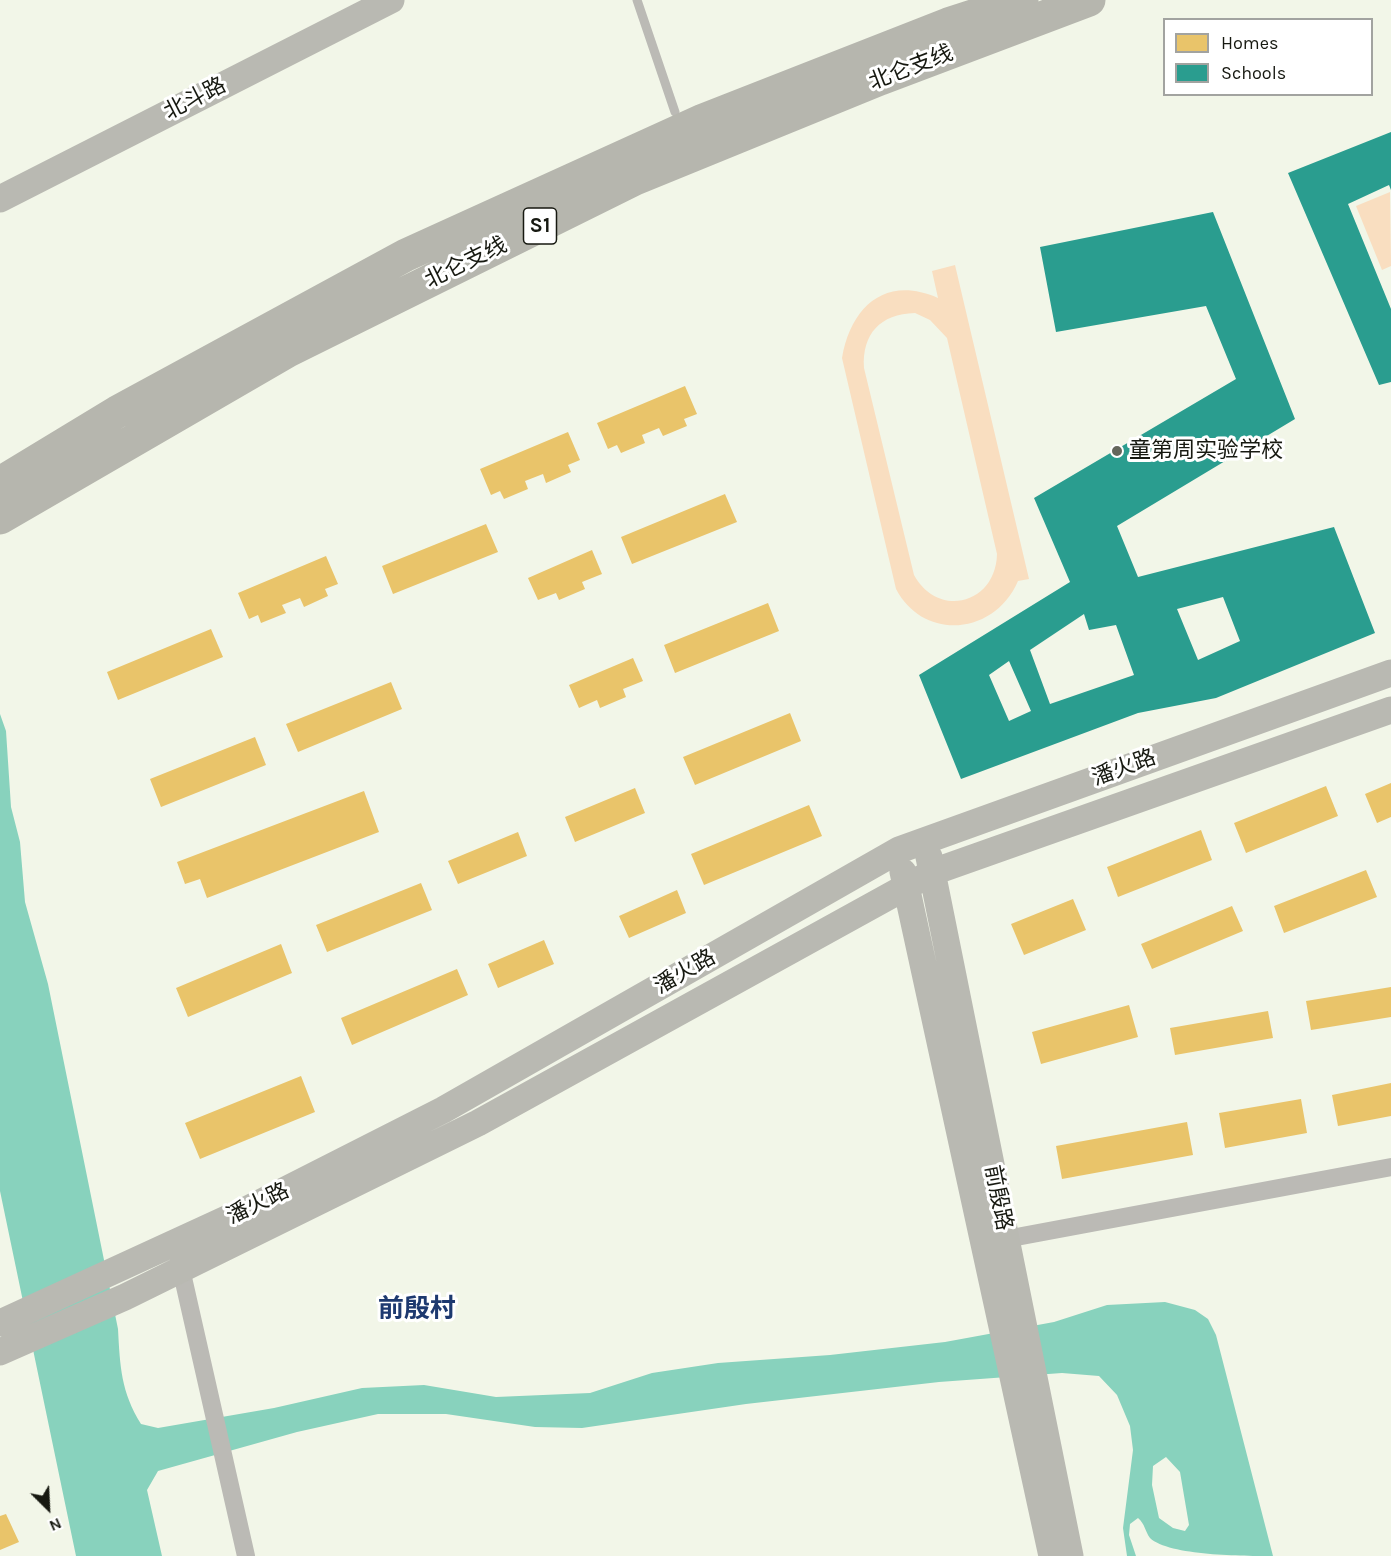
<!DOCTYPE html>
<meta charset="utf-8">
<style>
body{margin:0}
#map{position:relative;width:1391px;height:1556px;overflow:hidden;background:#f2f6e8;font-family:Karla,sans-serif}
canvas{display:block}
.legend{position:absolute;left:1163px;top:18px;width:210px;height:78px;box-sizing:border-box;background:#fff;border:2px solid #a2a3a0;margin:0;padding:8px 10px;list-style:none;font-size:18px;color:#171911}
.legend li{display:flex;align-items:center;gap:12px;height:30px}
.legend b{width:30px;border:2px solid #a2a3a0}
.north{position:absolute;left:18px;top:1478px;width:60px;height:60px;-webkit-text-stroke:4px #fff;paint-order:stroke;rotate:156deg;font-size:16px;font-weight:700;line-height:24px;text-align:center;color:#171911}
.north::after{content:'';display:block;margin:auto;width:21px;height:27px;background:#171911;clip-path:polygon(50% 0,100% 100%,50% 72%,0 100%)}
</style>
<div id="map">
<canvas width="1391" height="1556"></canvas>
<ul class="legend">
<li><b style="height:16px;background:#e9c46a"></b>Homes</li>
<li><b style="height:16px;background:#2a9d8f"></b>Schools</li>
</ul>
<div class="north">N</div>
</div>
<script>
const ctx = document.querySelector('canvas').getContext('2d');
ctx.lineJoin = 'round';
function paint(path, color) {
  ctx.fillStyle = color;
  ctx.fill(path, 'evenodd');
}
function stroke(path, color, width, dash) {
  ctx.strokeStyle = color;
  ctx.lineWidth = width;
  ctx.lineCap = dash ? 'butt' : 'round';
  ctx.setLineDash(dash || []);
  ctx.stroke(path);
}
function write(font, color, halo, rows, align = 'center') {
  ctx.font = font + ' Karla,"Noto Sans SC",sans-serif';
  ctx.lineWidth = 6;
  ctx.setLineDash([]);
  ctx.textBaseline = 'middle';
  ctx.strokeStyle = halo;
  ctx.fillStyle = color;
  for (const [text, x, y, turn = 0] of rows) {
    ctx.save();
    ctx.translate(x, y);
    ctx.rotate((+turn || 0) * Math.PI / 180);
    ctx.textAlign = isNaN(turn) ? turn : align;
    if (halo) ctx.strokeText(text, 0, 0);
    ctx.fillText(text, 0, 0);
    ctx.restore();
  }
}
paint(new Path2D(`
 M1390,192L1391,266L1382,270L1356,206Z
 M955,265L1029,579L1018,581C995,635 924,642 896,589L842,358C851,306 886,275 938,298L932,271ZM915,313L930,320L947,338L997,554C996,604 938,619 914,575L864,368C862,334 880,314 915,313Z`), '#f9dec0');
paint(new Path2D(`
 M0,714L6,731L11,807L20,842L25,902L48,984L118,1329C120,1366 121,1392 141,1424L158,1428L274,1408L362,1388L424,1385L496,1397L590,1393L652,1373L718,1363L830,1355L945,1342L1054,1322L1107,1305L1165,1302L1195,1310L1208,1319L1216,1335L1273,1556C1245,1556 1169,1556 1150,1538C1145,1531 1145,1524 1138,1518L1130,1524L1129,1535L1136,1556H1127L1123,1528L1133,1450L1130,1426L1117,1395L1099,1376L1062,1373L939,1382L746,1404L582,1428L535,1427L446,1414H378L297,1432L158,1471L147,1490L162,1556H76L0,1191ZM1166,1457L1180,1472L1189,1525L1185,1531L1173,1528L1159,1518L1152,1485L1153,1466Z`), '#88d2bd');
paint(new Path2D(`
 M685,386L697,414L684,419L687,426L663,436L659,428L642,435L645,443L621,453L617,445L608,449L597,423Z
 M568,432L580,460L568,465L571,472L546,483L543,474L525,481L528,489L504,499L500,491L491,495L480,469Z
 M725,494L737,522L632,564L621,537Z
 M486,524L498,552L393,594L382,566Z
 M592,550L602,574L582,582L585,589L559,600L556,593L538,600L528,578Z
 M326,556L338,584L325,589L328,596L304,607L300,598L282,605L286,613L261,623L258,615L249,619L238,593Z
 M768,603L779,631L675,673L664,645Z
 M211,629L223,657L118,700L107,672Z
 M633,658L643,681L623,689L626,697L600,708L597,700L579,708L569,685Z
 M391,682L402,709L298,752L286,724Z
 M790,713L801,741L695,785L683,757Z
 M255,737L266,765L161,807L150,779Z
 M1391,783V817L1377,823L1365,794Z
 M1326,786L1338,816L1246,853L1234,823Z
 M635,788L645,813L575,842L565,817Z
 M364,791L379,832L207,898L200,879L185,884L177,862Z
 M809,805L822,836L704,885L691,854Z
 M1201,830L1212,860L1118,897L1107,867Z
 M518,832L527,856L458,884L448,861Z
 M1366,870L1377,897L1284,933L1274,906Z
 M421,883L432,910L327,952L316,925Z
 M677,890L686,913L629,938L619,916Z
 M1073,899L1086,930L1024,955L1011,924Z
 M1232,906L1243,931L1152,969L1141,944Z
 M544,940L554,964L498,988L488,964Z
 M281,944L292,973L188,1017L176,988Z
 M457,969L468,995L352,1045L341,1018Z
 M1391,987V1017L1311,1030L1306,1001Z
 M1129,1005L1138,1037L1041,1064L1032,1032Z
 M1268,1011L1273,1038L1175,1055L1170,1028Z
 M301,1076L315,1112L200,1159L185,1123Z
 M1391,1083V1116L1338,1126L1332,1095Z
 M1301,1099L1307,1133L1225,1148L1219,1113Z
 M1187,1122L1193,1155L1062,1179L1056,1146Z
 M6,1514L19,1542L0,1550V1516Z`), '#e9c46a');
paint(new Path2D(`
 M1391,132V190L1389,185L1348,204L1391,309V382L1379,385L1288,173Z
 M1213,212L1295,419L1117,526L1138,577L1334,527L1375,633L1216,698L1138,713L961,779L919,675L1070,582L1034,498L1236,379L1206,306L1056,332L1040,247ZM1223,597L1240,641L1198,660L1177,609ZM1084,614L1089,630L1116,625L1134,675L1050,704L1030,650ZM1009,661L1031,711L1009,721L989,675Z`), '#2a9d8f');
stroke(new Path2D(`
 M637,0L675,112`), '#bbbab5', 9);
stroke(new Path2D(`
 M995,1241L1391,1167
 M179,1260L246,1556`), '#bbbab5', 18);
stroke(new Path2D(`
 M0,199L391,0
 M929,857L1070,1556
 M903,872L1052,1556
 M0,1323L246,1210L443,1110L899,850L1391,673
 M0,1352L125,1297L478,1123L933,872L1391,710`), '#b9b9b2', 27);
stroke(new Path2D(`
 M0,483L117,412L406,255L703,120L948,24L1022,0
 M0,518L288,351L635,179L880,79L1089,0`), '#b6b6ae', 33);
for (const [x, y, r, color] of [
 [1117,451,6,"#64665c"]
]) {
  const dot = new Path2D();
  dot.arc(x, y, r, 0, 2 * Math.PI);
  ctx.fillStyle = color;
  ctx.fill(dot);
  stroke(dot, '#fff', 2);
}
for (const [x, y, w] of [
 [540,226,33]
]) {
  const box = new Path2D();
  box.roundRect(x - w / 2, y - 18, w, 36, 4.5);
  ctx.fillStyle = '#fff';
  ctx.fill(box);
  stroke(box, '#171911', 1.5);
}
write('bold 21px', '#171911', null, [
 ["S1",540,226]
]);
write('22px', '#171911', '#fff', [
 ["北仑支线",911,68,-21],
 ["北斗路",195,99,-27],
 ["北仑支线",466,263,-26],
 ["潘火路",1124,768,-20],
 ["潘火路",685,972,-30],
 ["前殷路",998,1198,79],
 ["潘火路",258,1204,-26]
]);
write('22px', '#171911', '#fff', [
 ["童第周实验学校",1129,451]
], 'left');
write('bold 26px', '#1d396f', '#fff', [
 ["前殷村",417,1310]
]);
</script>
